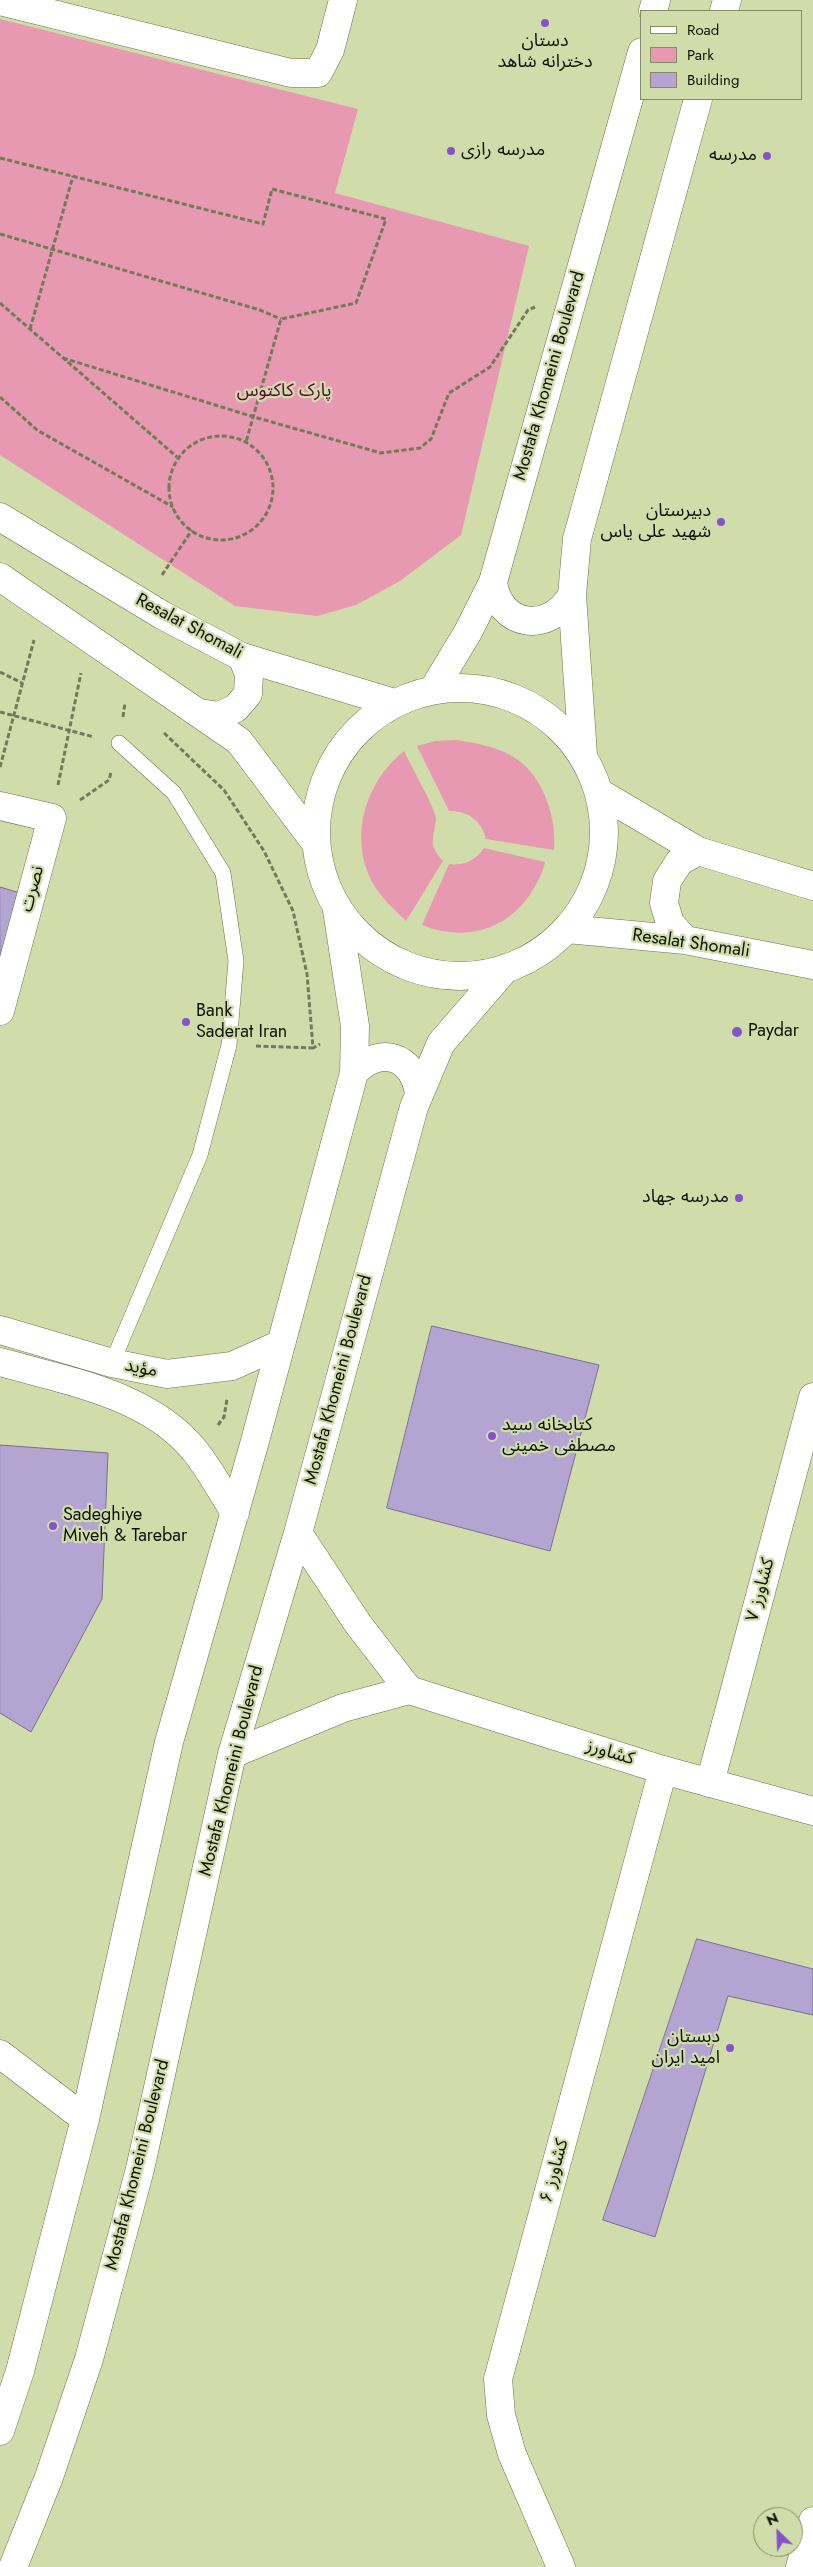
<!DOCTYPE html>
<meta charset="utf-8">
<style>
body{margin:0}
#map{position:relative;width:813px;height:2567px;overflow:hidden;background:#d0ddab;font-family:Jost,sans-serif}
canvas{display:block}
.legend{position:absolute;left:640px;top:10px;width:162px;height:90px;box-sizing:border-box;background:#d0ddab;border:1px solid #828c67;margin:0;padding:6px 9px;list-style:none;font-size:15px;color:#0e1202}
.legend li{display:flex;align-items:center;gap:10px;height:25px}
.legend b{width:25px;border:1px solid #828c67}
.north{position:absolute;left:753px;top:2507px;width:50px;height:50px;box-sizing:border-box;background:#d0ddab;border:1px solid #828c67;border-radius:50%;rotate:336deg;font-size:14px;font-weight:700;line-height:20px;text-align:center;color:#0e1202}
.north::after{content:'';display:block;margin:auto;width:18px;height:22px;background:#8453cc;clip-path:polygon(50% 0,100% 100%,50% 72%,0 100%)}
</style>
<div id="map">
<canvas width="813" height="2567"></canvas>
<ul class="legend">
<li><b style="height:6px;background:#fff"></b>Road</li>
<li><b style="height:14px;background:#e799b1"></b>Park</li>
<li><b style="height:14px;background:#b3a4d2"></b>Building</li>
</ul>
<div class="north">N</div>
</div>
<script>
const ctx = document.querySelector('canvas').getContext('2d');
ctx.lineJoin = 'round';
function paint(path, color) {
  ctx.fillStyle = color;
  ctx.fill(path, 'evenodd');
}
function stroke(path, color, width, dash) {
  ctx.strokeStyle = color;
  ctx.lineWidth = width;
  ctx.lineCap = dash ? 'butt' : 'round';
  ctx.setLineDash(dash || []);
  ctx.stroke(path);
}
function write(font, color, halo, rows, align = 'center') {
  ctx.font = font + ' Jost,"Noto Sans Arabic",sans-serif';
  ctx.lineWidth = 4.5;
  ctx.setLineDash([]);
  ctx.textBaseline = 'middle';
  ctx.strokeStyle = halo;
  ctx.fillStyle = color;
  for (const [text, x, y, turn = 0] of rows) {
    ctx.save();
    ctx.translate(x, y);
    ctx.rotate((+turn || 0) * Math.PI / 180);
    ctx.textAlign = isNaN(turn) ? turn : align;
    if (halo) ctx.strokeText(text, 0, 0);
    ctx.fillText(text, 0, 0);
    ctx.restore();
  }
}
paint(new Path2D(`
 M0,19L358,109L335,193L529,246L461,535L400,581L356,605L317,616L235,606L0,455Z
 M456,740C477,743 500,747 518,760C544,778 557,820 554,850L486,839C481,820 468,811 449,811L417,746L435,741Z
 M404,751C409,762 436,810 436,818C435,838 426,842 443,861L406,921C393,908 379,896 371,880C349,835 366,781 404,751Z
 M484,848L545,862C543,873 537,883 531,893C506,931 463,942 422,925L449,864C464,866 476,860 484,848Z`), '#e799b1');
const building = new Path2D(`
 M0,887L20,893L0,969Z
 M432,1326L599,1365L550,1551L387,1508Z
 M0,1445L108,1453L102,1599L31,1732L0,1713Z
 M697,1939L813,1969V2015L728,1996L655,2237L603,2220Z`);
paint(building, '#b3a4d2');
stroke(building, '#7b6c98', 1);
const lane = new Path2D(`
 M112,1363L200,1155L229,1045L236,961L223,873L174,793L119,743`);
const street = new Path2D(`
 M0,1L291,73H318L330,50L343,0
 M0,806L52,818L0,1011
 M710,1783L813,1397
 M0,2054L85,2119
 M561,2567L512,2454L501,2415L498,2379L663,1770
 M800,2567L813,2521`);
const secondary = new Path2D(`
 M653,11L656,0
 M724,11L727,0
 M0,517L162,615L242,657L394,703
 M0,577L239,741L315,842
 M493,582C499,627 549,635 572,595
 M316 832a144 144 0 1 1 288 0a144 144 0 1 1-288 0Z
 M433,690L468,632L493,582L642,52
 M200,713L219,716L236,708L248,694L249,674L242,657
 M583,755L572,595L577,539L698,99
 M600,793L698,851L813,886
 M567,929L685,940L813,965
 M685,940L670,923L664,903L667,881L679,862L698,851
 M354,1073C379,1045 414,1055 419,1094
 M0,1330L112,1363L167,1374L232,1366L281,1344
 M0,1362C67,1381 149,1394 195,1451C210,1470 222,1492 235,1513
 M298,1533L358,1624L409,1690
 M232,1754L343,1708L409,1690L663,1770L813,1811
 M0,2431L20,2371L85,2119L169,1742L255,1441L354,1073L355,1026L337,910
 M13,2567L49,2477L89,2359L140,2169L232,1754L298,1533L414,1107L441,1043L506,968`);
stroke(lane, '#6a7446', 16);
stroke(street, '#6a7446', 29);
stroke(secondary, '#6a7446', 29);
stroke(new Path2D(`
 M0,158L263,224L272,189L386,219L356,303L281,319L246,442
 M0,234L260,310L281,319
 M0,303L177,457
 M30,329L73,176
 M63,358L254,417L381,453L420,448L431,439L449,393L490,367L528,310L535,307
 M0,397L37,430L173,507
 M169 488a52 52 0 1 1 104 0a52 52 0 1 1-104 0Z
 M162,575L192,530
 M0,672L22,683
 M0,712L94,737
 M123,717L125,703
 M164,733L224,790L264,851L293,911L307,974L313,1048L320,1044
 M0,767L34,640
 M58,785L81,673
 M80,800L109,780L111,772
 M256,1046L313,1048
 M218,1425L224,1417L227,1399`), '#727a59', 3, [5, 2.5]);
stroke(lane, '#fff', 15);
stroke(street, '#fff', 28);
stroke(secondary, '#fff', 28);
for (const [x, y, r, color] of [
 [545,23,5,"#8453cc"],
 [451,151,5,"#8453cc"],
 [767,156,5,"#8453cc"],
 [721,522,5,"#8453cc"],
 [186,1022,5,"#8453cc"],
 [737,1032,6,"#8453cc"],
 [739,1198,5,"#8453cc"],
 [492,1436,5,"#8453cc"],
 [53,1526,5,"#8453cc"],
 [730,2048,5,"#8453cc"]
]) {
  const dot = new Path2D();
  dot.arc(x, y, r, 0, 2 * Math.PI);
  ctx.fillStyle = color;
  ctx.fill(dot);
  stroke(dot, '#d0ddab', 2);
}
write('18px', '#0e1202', '#d0ddab', [
 ["دستان",545,42,"center"],
 ["دخترانه شاهد",545,63,"center"],
 ["مدرسه رازی",461,151],
 ["مدرسه",757,156,"right"],
 ["دبیرستان",711,512,"right"],
 ["شهید علی یاس",711,533,"right"],
 ["Bank",196,1012],
 ["Saderat Iran",196,1033],
 ["Paydar",748,1032],
 ["مدرسه جهاد",729,1198,"right"],
 ["کتابخانه سید",502,1426],
 ["مصطفی خمینی",502,1447],
 ["Sadeghiye",63,1516],
 ["Miveh & Tarebar",63,1537],
 ["دبستان",720,2038,"right"],
 ["امید ایران",720,2059,"right"]
], 'left');
write('18px', '#0e1202', '#d0ddab', [
 ["Mostafa Khomeini Boulevard",550,376,-74],
 ["Resalat Shomali",189,627,28],
 ["نصرت",33,889,-75],
 ["Resalat Shomali",691,944,8],
 ["مؤید",141,1369,11],
 ["Mostafa Khomeini Boulevard",339,1380,-75],
 ["کشاورز ۷",761,1590,-75],
 ["کشاورز",610,1753,17],
 ["Mostafa Khomeini Boulevard",232,1771,-76],
 ["Mostafa Khomeini Boulevard",138,2165,-76],
 ["کشاورز ۶",555,2171,-75]
]);
write('18px', '#5c032f', '#d0ddab', [
 ["پارک کاکتوس",284,392]
]);
</script>
